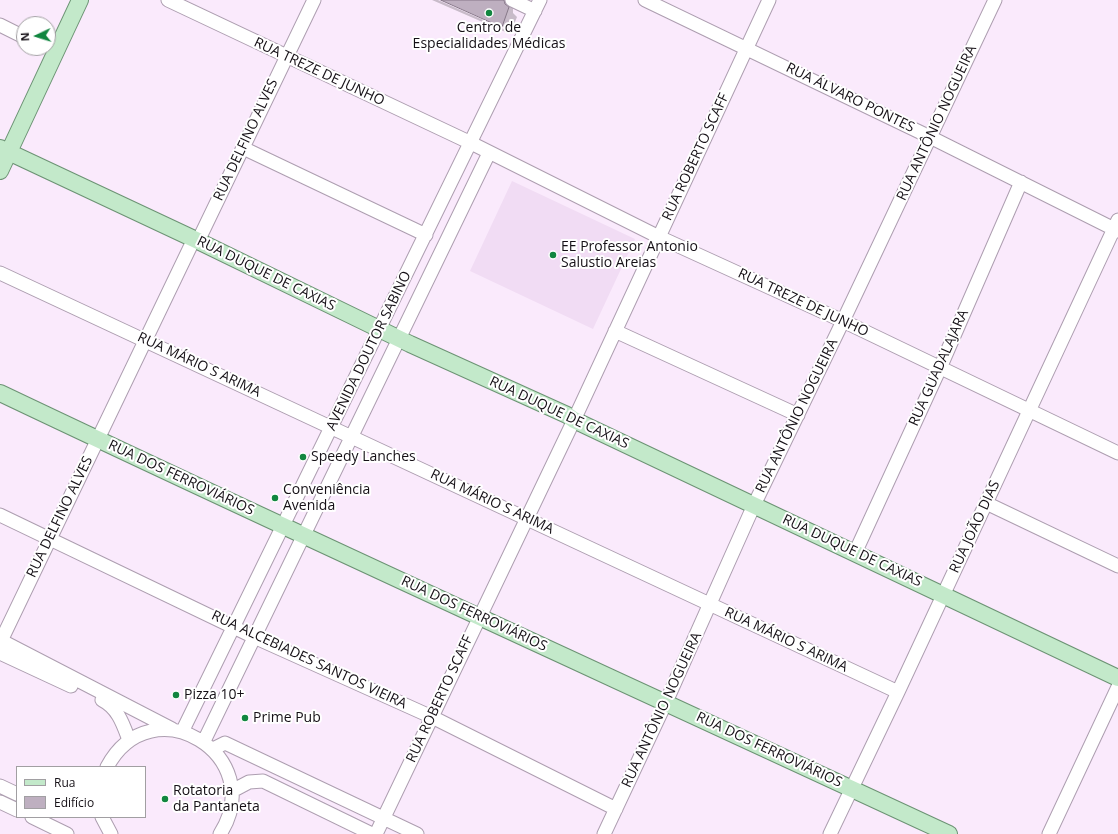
<!DOCTYPE html>
<meta charset="utf-8">
<style>
body{margin:0}
#map{position:relative;width:1118px;height:834px;overflow:hidden;background:#faeafc;font-family:"Open Sans",sans-serif}
canvas{display:block}
.legend{position:absolute;left:16px;top:766px;width:130px;height:52px;box-sizing:border-box;background:#fff;border:1px solid #a19fa2;margin:0;padding:5px 7px;list-style:none;font-size:12px;color:#151016}
.legend li{display:flex;align-items:center;gap:8px;height:20px}
.legend b{width:20px;border:1px solid #a19fa2}
.north{position:absolute;left:16px;top:16px;width:40px;height:40px;box-sizing:border-box;background:#fff;border:1px solid #a19fa2;border-radius:50%;rotate:266deg;font-size:11px;font-weight:700;line-height:16px;text-align:center;color:#151016}
.north::after{content:'';display:block;margin:auto;width:14px;height:18px;background:#11863f;clip-path:polygon(50% 0,100% 100%,50% 72%,0 100%)}
</style>
<div id="map">
<canvas width="1118" height="834"></canvas>
<ul class="legend">
<li><b style="height:5px;background:#c3e9ca"></b>Rua</li>
<li><b style="height:11px;background:#beafc0"></b>Edifício</li>
</ul>
<div class="north">N</div>
</div>
<script>
const ctx = document.querySelector('canvas').getContext('2d');
ctx.lineJoin = 'round';
function paint(path, color) {
  ctx.fillStyle = color;
  ctx.fill(path, 'evenodd');
}
function stroke(path, color, width, dash) {
  ctx.strokeStyle = color;
  ctx.lineWidth = width;
  ctx.lineCap = dash ? 'butt' : 'round';
  ctx.setLineDash(dash || []);
  ctx.stroke(path);
}
function write(font, color, halo, rows, align = 'center') {
  ctx.font = font + ' "Open Sans",sans-serif';
  ctx.lineWidth = 4;
  ctx.setLineDash([]);
  ctx.textBaseline = 'middle';
  ctx.strokeStyle = halo;
  ctx.fillStyle = color;
  for (const [text, x, y, turn = 0] of rows) {
    ctx.save();
    ctx.translate(x, y);
    ctx.rotate((+turn || 0) * Math.PI / 180);
    ctx.textAlign = isNaN(turn) ? turn : align;
    if (halo) ctx.strokeText(text, 0, 0);
    ctx.fillText(text, 0, 0);
    ctx.restore();
  }
}
paint(new Path2D(`
 M512,181L635,239L593,329L470,271Z`), '#f1dcf4');
paint(new Path2D(`
 M432,0H438L506,30L507,28L443,0H523L513,6V13L517,17L510,34Z`), '#0003');
const building = new Path2D(`
 M441,0H504L505,4L509,7L502,27Z`);
paint(building, '#beafc0');
stroke(building, '#857787', 1);
const minor = new Path2D(`
 M168,0L471,143L659,237L843,321L1118,453
 M512,0L535,11
 M645,0L930,137L1118,231
 M0,25L24,37
 M243,148L426,235
 M200,237L314,0
 M0,273L898,692
 M615,331L798,415
 M986,503L1118,566
 M0,515L254,637L432,717L616,809
 M855,553L940,368L1021,182
 M0,640L172,729
 M0,643L194,239
 M0,653L71,686
 M102,700C118,708 123,724 129,740
 M182,732L540,0
 M204,741L489,153
 M213,749L225,743L417,834
 M107,767C152,683 270,756 220,834
 M0,786L17,794
 M232,791L249,782L263,781L372,834
 M0,802L17,810
 M32,817L67,834
 M102,817L111,834
 M376,834L574,420L769,0
 M604,834L666,702L754,505L843,321L995,0
 M830,834L898,692L1118,220
 M1049,834L1118,687`);
const major = new Path2D(`
 M0,148L194,239L410,344L567,415L574,420L1118,678
 M0,171L80,0
 M0,393C315,543 633,687 949,834`);
stroke(minor, '#ad9eb0', 15);
stroke(major, '#6c9374', 18);
stroke(minor, '#fff', 13);
stroke(major, '#c3e9ca', 16);
for (const [x, y, r, color] of [
 [489,13,4,"#11863f"],
 [553,255,4,"#11863f"],
 [303,457,4,"#11863f"],
 [275,498,4,"#11863f"],
 [176,695,4,"#11863f"],
 [245,718,4,"#11863f"],
 [165,799,4,"#11863f"]
]) {
  const dot = new Path2D();
  dot.arc(x, y, r, 0, 2 * Math.PI);
  ctx.fillStyle = color;
  ctx.fill(dot);
  stroke(dot, '#fff', 1.5);
}
write('14px', '#151016', '#fff', [
 ["Centro de",489,28,"center"],
 ["Especialidades Médicas",489,44,"center"],
 ["EE Professor Antonio",561,247],
 ["Salustio Areias",561,263],
 ["Speedy Lanches",311,457],
 ["Conveniência",283,490],
 ["Avenida",283,506],
 ["Pizza 10+",184,695],
 ["Prime Pub",253,718],
 ["Rotatoria",173,791],
 ["da Pantaneta",173,807]
], 'left');
write('14px', '#151016', '#fff', [
 ["RUA TREZE DE JUNHO",319,72,25],
 ["RUA ÁLVARO PONTES",850,98,26],
 ["RUA ANTÔNIO NOGUEIRA",937,123,-65],
 ["RUA DELFINO ALVES",246,140,-65],
 ["RUA ROBERTO SCAFF",696,157,-65],
 ["RUA DUQUE DE CAXIAS",266,274,26],
 ["RUA TREZE DE JUNHO",803,303,25],
 ["AVENIDA DOUTOR SABINO",369,351,-64],
 ["RUA MÁRIO S ARIMA",199,365,25],
 ["RUA GUADALAJARA",939,368,-66],
 ["RUA DUQUE DE CAXIAS",559,413,25],
 ["RUA ANTÔNIO NOGUEIRA",797,416,-64],
 ["RUA DOS FERROVIÁRIOS",181,478,25],
 ["RUA MÁRIO S ARIMA",492,502,25],
 ["RUA DELFINO ALVES",60,517,-64],
 ["RUA JOÃO DIAS",975,527,-65],
 ["RUA DUQUE DE CAXIAS",852,551,25],
 ["RUA DOS FERROVIÁRIOS",474,614,25],
 ["RUA MÁRIO S ARIMA",786,640,25],
 ["RUA ALCEBIADES SANTOS VIEIRA",309,660,25],
 ["RUA ROBERTO SCAFF",440,699,-65],
 ["RUA ANTÔNIO NOGUEIRA",662,710,-65],
 ["RUA DOS FERROVIÁRIOS",769,750,25]
]);
</script>
